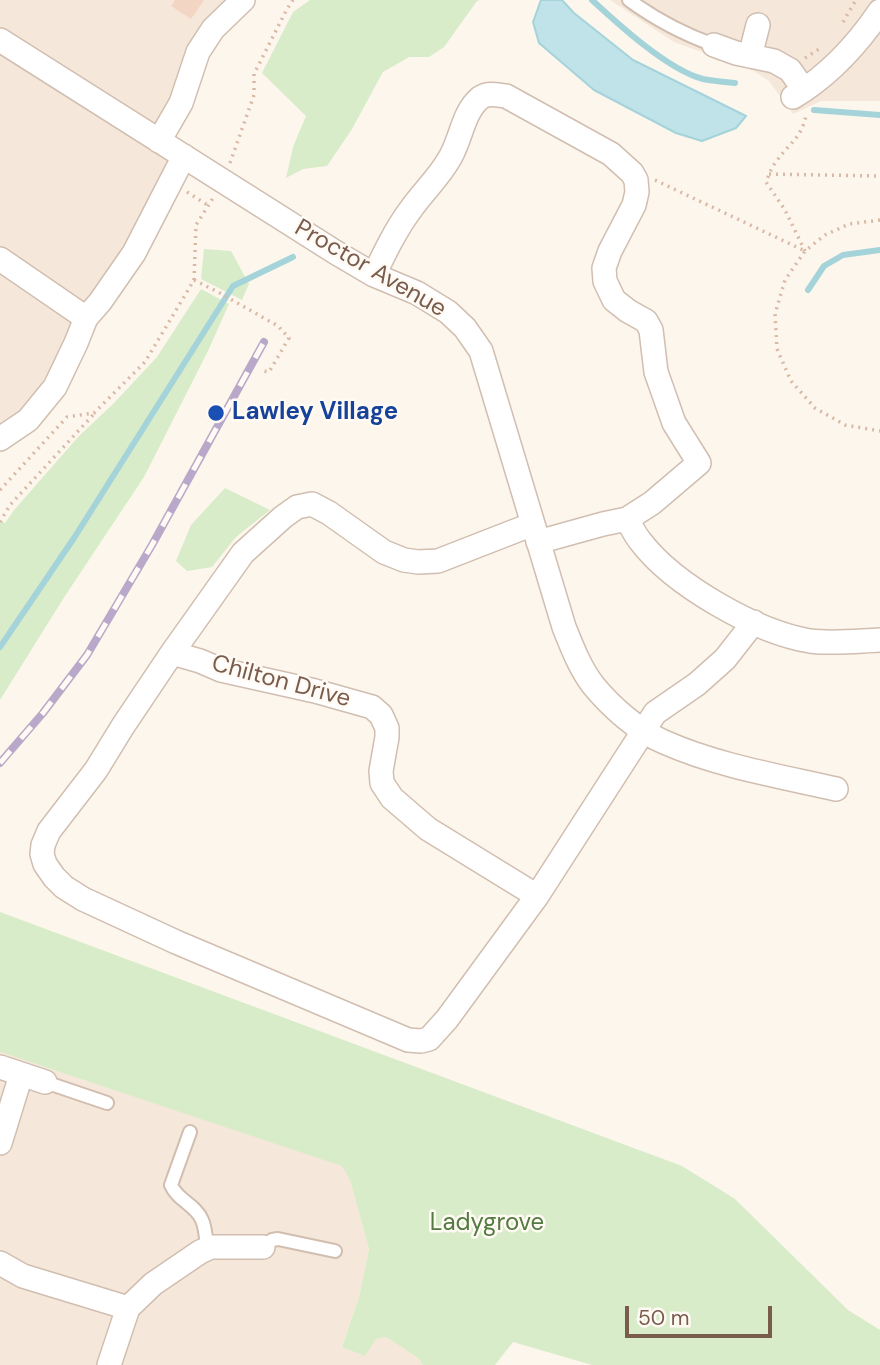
<!DOCTYPE html>
<style>
body{margin:0}
#map{position:relative;width:880px;height:1365px;overflow:hidden;background:#fdf6ec;font-family:"DM Sans",sans-serif}
canvas{display:block}
.scale{position:absolute;left:625px;top:1306px;width:147px;height:32px;box-sizing:border-box;border:4px solid #7a5c4d;border-top:0;padding-left:9px;font-size:21px;line-height:24px;white-space:nowrap;color:#7a5c4d;-webkit-text-stroke:5px #fffaf3;paint-order:stroke}
</style>
<div id="map">
<canvas width="880" height="1365"></canvas>
<div class="scale">50 m</div>
</div>
<script>
const ctx = document.querySelector('canvas').getContext('2d');
ctx.lineJoin = 'round';
function paint(path, color) {
  ctx.fillStyle = color;
  ctx.fill(path, 'evenodd');
}
function stroke(path, color, width, dash) {
  ctx.strokeStyle = color;
  ctx.lineWidth = width;
  ctx.lineCap = dash ? 'butt' : 'round';
  ctx.setLineDash(dash || []);
  ctx.stroke(path);
}
function write(font, color, halo, rows, align = 'center') {
  ctx.font = font + ' "DM Sans",sans-serif';
  ctx.lineWidth = 5;
  ctx.setLineDash([]);
  ctx.textBaseline = 'middle';
  ctx.strokeStyle = halo;
  ctx.fillStyle = color;
  for (const [text, x, y, turn = 0] of rows) {
    ctx.save();
    ctx.translate(x, y);
    ctx.rotate((+turn || 0) * Math.PI / 180);
    ctx.textAlign = isNaN(turn) ? turn : align;
    if (halo) ctx.strokeText(text, 0, 0);
    ctx.fillText(text, 0, 0);
    ctx.restore();
  }
}
paint(new Path2D(`
 M0,0H254L206,58L172,140L186,174L0,450Z
 M610,0H880V101H821L793,114L769,81L754,71L674,42Z
 M0,1052L342,1165L350,1179L369,1249L359,1297L342,1347L386,1337L418,1358L423,1365H0Z`), '#f5e8da');
paint(new Path2D(`
 M310,0H480L477,1L444,47L429,57H409L383,72L352,129L327,166L303,169L286,178L293,147L306,116L262,73L293,12Z
 M204,249L231,251L249,284L242,300L201,279Z
 M201,289L229,304L207,353L144,477L63,599L0,700V520L5,523L15,509L78,437L114,403L157,357Z
 M225,488L270,510L236,537L212,567L187,571L176,561L191,525Z
 M0,912L682,1166L735,1199L848,1310L880,1330V1365H592L513,1342L495,1365H423L418,1358L386,1337L376,1339L365,1356L342,1347L359,1297L369,1249L350,1180L342,1166L0,1052Z`), '#d8ecc9');
const water = new Path2D(`
 M541,0H562L574,13L633,60L746,116L736,128L702,141L676,133L594,90L539,43L533,22Z`);
paint(water, '#bfe3e8');
stroke(water, '#a5d3da', 2);
stroke(new Path2D(`
 M592,0C618,24 668,70 703,79C713,81 724,82 735,83
 M814,110L880,115
 M808,290L824,266L843,255L880,250
 M0,647L74,538L233,286L293,257`), '#a5d3da', 6);
paint(new Path2D(`
 M175,0H204L191,19L171,6Z`), '#f3d5c3');
const service = new Path2D(`
 M629,0C655,19 683,34 714,45
 M45,1082L107,1103
 M190,1132L171,1185C177,1200 196,1205 202,1220C206,1229 206,1240 207,1249
 M263,1247L272,1240L278,1239L335,1251`);
const minor = new Path2D(`
 M0,40L335,252L374,275L417,293L448,312L465,328L481,351L564,627C572,647 580,668 593,685C611,707 638,731 664,742C718,766 779,776 836,789
 M714,45L736,53L774,61L790,70L804,90
 M750,56L758,25
 M793,97C828,76 857,45 880,11
 M159,141L181,103L198,52L213,29L243,0
 M0,259L86,318
 M374,275C385,252 396,229 411,209C423,192 438,178 448,161C461,142 462,113 480,98C488,92 497,95 506,96L611,154L632,173L636,180L637,192L634,205L610,251L604,268L605,281L614,300L628,311L646,321L651,330L656,372L674,423L699,463L652,503L627,519L603,524L538,542
 M0,439L28,420L55,387L76,343L86,318L100,302L134,253L184,156
 M627,519C631,526 635,535 641,542C674,585 756,632 810,641C833,644 857,641 880,640
 M533,524L438,561L418,562L404,560L384,552L329,513L312,504L297,507L283,517L243,553L172,653L123,726L96,770L49,831L43,845L42,854L45,864L54,877L64,887L83,899L176,942L408,1040L421,1041L429,1039L447,1019L537,896L655,713L697,684L725,659L754,622
 M172,653L200,661L221,670L315,691L372,707L381,715L387,728V737L381,771L382,783L392,798L428,829L537,896
 M0,1067L45,1082
 M0,1143L21,1075
 M0,1263L23,1276L128,1308
 M109,1365L128,1308L153,1284L200,1252L211,1247H263`);
stroke(service, '#d1beb0', 16);
stroke(minor, '#d1beb0', 26);
stroke(new Path2D(`
 M843,22L856,0
 M805,58L819,49
 M230,163L254,95V74L287,9L293,0
 M769,174L880,176
 M655,180L803,250
 M187,192L209,206
 M880,220L849,224L825,235L805,251L785,280L775,314L777,349L791,381L815,408L845,425L880,431
 M805,251L785,210L766,182C769,175 771,168 776,162C788,144 802,138 806,115
 M194,280L218,292L278,326L289,338L269,372L263,371
 M0,490L67,417L94,413L145,362L194,280L196,225L213,198
 M0,522L10,505L93,415`), '#d9b8a5', 3.5, [2, 5]);
stroke(service, '#fff', 12);
stroke(minor, '#fff', 23);
const rail = new Path2D(`
 M0,763L43,713L87,655L152,545L264,342`);
stroke(rail, '#b9a8c9', 8);
stroke(rail, '#fffaf3', 5, [16]);
for (const [x, y, r, color] of [
 [216,413,9,"#1a4fb4"]
]) {
  const dot = new Path2D();
  dot.arc(x, y, r, 0, 2 * Math.PI);
  ctx.fillStyle = color;
  ctx.fill(dot);
  stroke(dot, '#fffaf3', 2.5);
}
write('24px', '#7a5c4d', '#fffaf3', [
 ["Proctor Avenue",370,269,30],
 ["Chilton Drive",281,682,15]
]);
write('bold 24px', '#164399', '#fffaf3', [
 ["Lawley Village",232,413]
], 'left');
write('24px', '#537a41', '#fffaf3', [
 ["Ladygrove",487,1224]
]);
</script>
